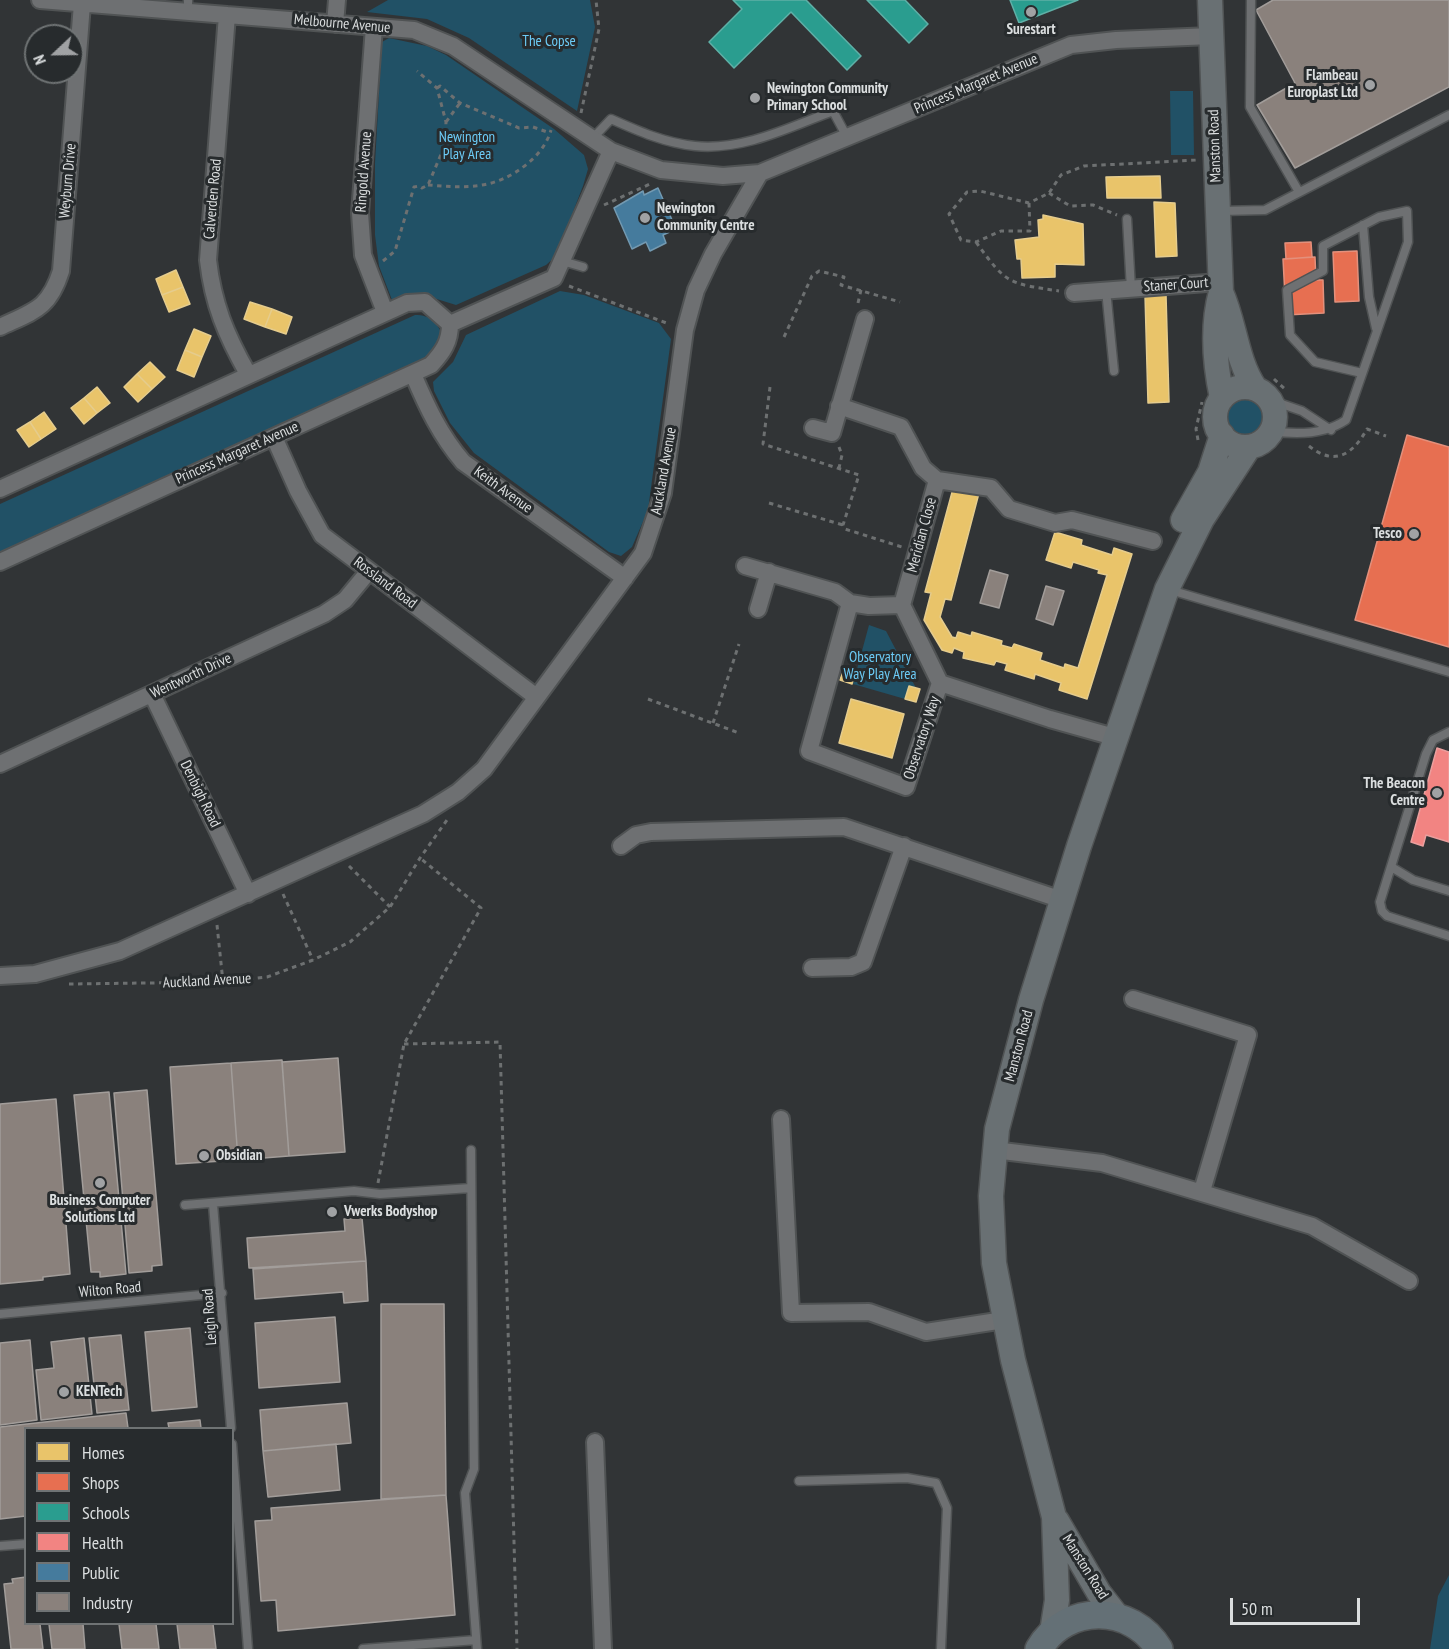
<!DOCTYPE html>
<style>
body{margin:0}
#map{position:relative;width:1449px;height:1649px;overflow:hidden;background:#313436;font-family:"PT Sans Narrow",sans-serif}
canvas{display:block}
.legend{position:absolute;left:24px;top:1427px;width:210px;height:198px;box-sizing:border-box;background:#272b2d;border:2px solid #6f7374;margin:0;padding:8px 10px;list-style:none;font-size:18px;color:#dbdedf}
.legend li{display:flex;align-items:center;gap:12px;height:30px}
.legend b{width:30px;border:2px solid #6f7374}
.north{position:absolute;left:24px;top:24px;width:60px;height:60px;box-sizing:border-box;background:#272b2d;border:2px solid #6f7374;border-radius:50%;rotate:248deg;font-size:16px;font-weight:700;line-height:24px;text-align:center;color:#dbdedf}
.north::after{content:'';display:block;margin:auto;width:21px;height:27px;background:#a0a2a4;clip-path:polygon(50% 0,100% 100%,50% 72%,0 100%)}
.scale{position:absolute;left:1230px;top:1598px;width:130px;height:27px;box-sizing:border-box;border:3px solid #dbdedf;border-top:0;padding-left:8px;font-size:18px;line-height:21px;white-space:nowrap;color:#dbdedf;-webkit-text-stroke:4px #272b2d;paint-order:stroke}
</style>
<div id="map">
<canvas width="1449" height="1649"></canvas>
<ul class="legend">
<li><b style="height:16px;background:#e9c46a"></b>Homes</li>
<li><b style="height:16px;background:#e76f51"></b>Shops</li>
<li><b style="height:16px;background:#2a9d8f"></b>Schools</li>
<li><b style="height:16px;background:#f28482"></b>Health</li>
<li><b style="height:16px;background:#457b9d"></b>Public</li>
<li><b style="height:16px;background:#8a817c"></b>Industry</li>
</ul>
<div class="north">N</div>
<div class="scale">50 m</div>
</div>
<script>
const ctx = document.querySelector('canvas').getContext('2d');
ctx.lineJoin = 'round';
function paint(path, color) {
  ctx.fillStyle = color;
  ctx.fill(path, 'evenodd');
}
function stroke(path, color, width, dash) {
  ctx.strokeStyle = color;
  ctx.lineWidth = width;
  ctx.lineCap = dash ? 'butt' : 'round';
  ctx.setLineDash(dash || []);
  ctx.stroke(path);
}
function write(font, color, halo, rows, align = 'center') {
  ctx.font = font + ' "PT Sans Narrow",sans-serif';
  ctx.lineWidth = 6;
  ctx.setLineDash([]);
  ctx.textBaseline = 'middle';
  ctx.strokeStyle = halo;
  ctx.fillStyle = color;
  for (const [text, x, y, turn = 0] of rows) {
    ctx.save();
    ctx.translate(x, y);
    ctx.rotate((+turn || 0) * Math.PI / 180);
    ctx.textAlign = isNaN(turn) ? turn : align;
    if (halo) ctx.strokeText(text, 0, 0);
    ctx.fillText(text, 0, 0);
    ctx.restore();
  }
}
paint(new Path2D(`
 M388,0H590L595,27L577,111L469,38L427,19L367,12Z
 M389,38L427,46L446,55L554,129L584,155L588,169L583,186L556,256L546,265L456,305L427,296L392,300L379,266L375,235V163L382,42Z
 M1170,91H1193L1194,155H1171Z
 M560,291L584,295L659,323L671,339L648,510L632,547L621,556L609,552L474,453L450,423L434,391L433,382L453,362L466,335Z
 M415,315C431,315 438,323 443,337L436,354L0,557V504Z
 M1228 417a17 17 0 1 1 34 0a17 17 0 1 1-34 0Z
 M869,625L886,631L916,688L909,686L905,699L853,684Z
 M1449,1575V1649H1430L1438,1596Z`), '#215166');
const homes = new Path2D(`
 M1160,176L1161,198H1107L1106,177Z
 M1154,202L1175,203L1177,256L1156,257Z
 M1043,215L1083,224L1084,265L1055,264V277L1022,278L1021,259H1017L1015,240L1039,237L1038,220L1043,219Z
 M176,270L183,287L162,295L156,279Z
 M183,287L190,304L169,312L162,295Z
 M1145,295H1166L1169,402L1148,403Z
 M250,302L272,309L265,327L244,319Z
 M272,309L292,317L286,334L265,327Z
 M194,329L211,336L202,357L185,350Z
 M185,350L202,357L194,377L177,370Z
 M150,362L165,377L152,389L137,374Z
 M137,374L152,389L138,402L124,387Z
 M97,387L110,403L97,413L84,398Z
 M84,398L97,413L84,424L71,408Z
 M44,412L56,429L41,439L30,422Z
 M30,422L41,439L29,447L17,430Z
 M954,485L979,493L951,600L945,599L940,617L952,637L956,638L958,632L971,636L972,632L1002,641L1001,645L1012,648L1014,644L1042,653L1040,660L1064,668L1065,664L1078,668L1107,575L1098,573L1099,570L1073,562L1071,568L1046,560L1055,532L1082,540L1081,545L1112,555L1114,548L1132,554L1087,699L1059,690L1061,683L1035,674L1034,679L1005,670L1007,664L996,661L994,665L963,658L964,652L954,648L952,653L942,650L924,620L931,593L925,592Z
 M844,669L855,673L852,684L840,680Z
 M909,686L920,689L916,702L905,699Z
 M851,699L904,714L892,758L839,743Z`);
paint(homes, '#e9c46a');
stroke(homes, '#e5cc8d', 1.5);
const shops = new Path2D(`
 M1311,242L1312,257L1286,259L1285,243Z
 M1357,251L1359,301L1335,302L1333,252Z
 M1315,257L1316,280H1323L1324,313L1286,315L1283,259Z
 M1407,435L1449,447V647L1355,620Z`);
paint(shops, '#e76f51');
stroke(shops, '#e3907c', 1.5);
const schools = new Path2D(`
 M733,0H806L861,56L847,70L791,12L734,68L709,42L742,9Z
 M867,0H905L928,24L909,43Z
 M1010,0H1078L1019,23Z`);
paint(schools, '#2a9d8f');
stroke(schools, '#5fb0a7', 1.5);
const health = new Path2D(`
 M1437,748L1449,752V842L1426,835L1423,846L1411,842Z`);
paint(health, '#f28482');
stroke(health, '#eb9f9e', 1.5);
const public = new Path2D(`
 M658,188L676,229L663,235L666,243L650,251L646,242L632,249L614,208L643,191L644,195Z`);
paint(public, '#457b9d');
stroke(public, '#7299b1', 1.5);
const industry = new Path2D(`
 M1273,0H1449V87L1295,168L1257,105L1295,83L1256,10Z
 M990,570L1008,575L999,608L980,603Z
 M1046,586L1064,591L1053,625L1036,619Z
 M338,1058L345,1152L289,1156L282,1062Z
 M282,1060L289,1156L238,1160L231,1063Z
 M231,1063L238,1160L176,1164L170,1067Z
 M147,1090L162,1265L152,1266V1271L129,1273L114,1093Z
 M109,1092L126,1274L100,1277V1272H91L74,1095Z
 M56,1099L70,1274L43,1277V1280L0,1284V1104Z
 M362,1218L366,1261L249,1268L247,1238L345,1231L344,1219Z
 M366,1261L368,1301L344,1303L343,1292L255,1299L253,1269Z
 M381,1304H444L446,1495L381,1499Z
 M335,1317L340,1382L259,1388L255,1323Z
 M190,1328L197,1407L152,1411L145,1332Z
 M121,1335L129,1410L97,1413L89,1338Z
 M84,1338L92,1414L41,1420L36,1370L54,1368L51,1342Z
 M30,1340L37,1420L0,1425V1343Z
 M347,1403L351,1443L263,1451L260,1410Z
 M126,1413L128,1428H26V1516L0,1519V1427Z
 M200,1420L201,1428H169L168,1423Z
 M336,1444L340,1490L268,1497L263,1451Z
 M446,1495L455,1615L278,1631L276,1600L261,1601L255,1521L272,1520L271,1508Z
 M26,1577V1624H40L43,1649H11L4,1584L13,1583L12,1579Z
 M49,1624H83L85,1649H52Z
 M119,1624H156L159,1649H122Z
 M177,1624H213L216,1649H180Z`);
paint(industry, '#8a817c');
stroke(industry, '#a29d9a', 1.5);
const lane = new Path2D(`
 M1251,0L1250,107L1299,192
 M188,12V0
 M592,139L611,119C638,131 665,143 695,146C743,151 790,127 833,111L847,137
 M1221,211L1265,210L1449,115
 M1127,219L1131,289
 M1363,225L1369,297L1376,328
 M562,261L583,267
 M1106,290L1114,371
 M1270,400L1302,411L1331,430
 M1271,431C1297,435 1324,435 1346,420L1408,242L1407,211L1379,217L1323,246V271L1287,290L1290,335L1315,362L1362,373
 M1170,590L1449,672
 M1449,732L1433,740L1426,754L1380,902L1382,911L1387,916L1449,936
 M1393,868L1413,880L1449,891
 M471,1150L474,1469L465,1493L477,1649
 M213,1204L231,1428
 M185,1205L354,1191L380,1194L471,1188
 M0,1314L222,1293
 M232,1444L248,1649
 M799,1481L907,1478L936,1483L947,1508L941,1649
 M0,1546L26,1544
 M363,1649L476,1640`);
const street = new Path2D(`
 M40,0L414,30L453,46L611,151L661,170L723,176L760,173L1071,45L1116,40L1211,36
 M227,15L208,260C213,304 226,335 248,374
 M335,24L337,0
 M374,27L360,213L363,255L385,312
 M1074,293L1220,282
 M450,324L554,278L611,151
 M0,327C34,311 49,309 61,271L82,4
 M413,374C427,407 440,435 463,462L625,578
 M839,406L901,427L923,468L937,480
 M813,428L832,433L865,319
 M274,437L298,491L322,535L535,696
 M0,489L407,303L425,302L450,324C450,342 443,352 431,365L0,562
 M745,566L835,592L850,603L869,606L902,605
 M850,603L809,751L906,787L940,683
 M758,609L769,572
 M152,694L248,894
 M1114,737L1050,719L940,683L902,605L937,480L991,488L1009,509L1055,523L1072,520L1153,541
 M0,764L324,614L345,600L369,571
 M621,846L636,835L651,832L844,827L1062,900
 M812,968L851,967L863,962L904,846
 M0,976L35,974L120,951L423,814L458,792L484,769L643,553L663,493L685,330L696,290L713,254L760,173
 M1133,999L1248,1035L1202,1191
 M781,1119L791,1313L869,1312L926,1332L1004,1320
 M994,1150L1102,1163L1312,1226L1409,1281
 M595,1442L603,1649`);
const secondary = new Path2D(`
 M1210,0L1221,292C1212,325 1215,365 1222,398
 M1221,292C1235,323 1236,360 1255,388
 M1215 417a30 30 0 1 1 60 0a30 30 0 1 1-60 0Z
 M1183,520L1210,472L1222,435
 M1057,1521L1099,1593L1117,1616
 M1052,1632L1057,1600L1054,1517L1013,1360L994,1263L991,1196L997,1129L1031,1000L1079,846L1167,589L1202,519L1249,447`);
const primary = new Path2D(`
 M1039,1649C1066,1603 1132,1604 1159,1649`);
stroke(lane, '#505354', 11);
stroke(street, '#505354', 20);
stroke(secondary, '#505354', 27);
stroke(primary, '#505354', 30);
stroke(new Path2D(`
 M437,88L440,86L460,103L519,128L533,127L550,133
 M581,113L599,29L596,0
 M446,122L460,103
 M428,185C467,188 495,190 527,164C538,155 547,144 551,130
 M1049,193L1070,206L1093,205L1117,215
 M1029,203L1030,231H1001L976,242L961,240L949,214L967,192L980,191L1029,203L1049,193L1061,175L1084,166L1198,160
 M604,205L650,184
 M976,242C1007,285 1008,283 1059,291
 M383,261L395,251L414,187L419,186L422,188L428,185L445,145L446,122L437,88L417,71
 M569,286L669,324
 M858,303L861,290
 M784,337L812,276L819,271L844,277L841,285L900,302
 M1274,379L1287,391
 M770,387L763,444L859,475L843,525L845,529L902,547
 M1198,440L1196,429L1202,402
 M1309,446C1335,467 1353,454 1367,429L1386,436
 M839,447L842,455L839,468
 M769,503L843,525
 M648,699L739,733
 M713,723L739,644
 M349,866L390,907
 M283,894L313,960
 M217,925L223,982
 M69,984L223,982L267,977L313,960L350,942L390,907L420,858L447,820
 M404,1044L500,1042L517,1649
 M378,1183L404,1044L481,908L420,858`), '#6d7071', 3, [4.5, 4.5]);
stroke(lane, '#6e7072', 8);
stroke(street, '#6e7072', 16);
stroke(secondary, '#697073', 24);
stroke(primary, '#647076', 27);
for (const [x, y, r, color] of [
 [1031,12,6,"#a0a2a4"],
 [1370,85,6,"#a0a2a4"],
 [755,98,6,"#a0a2a4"],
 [645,218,6,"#a0a2a4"],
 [1414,534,6,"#a0a2a4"],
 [1437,793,6,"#a0a2a4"],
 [204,1156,6,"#a0a2a4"],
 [100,1183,6,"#a0a2a4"],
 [332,1212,6,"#a0a2a4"],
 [64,1392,6,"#a0a2a4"]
]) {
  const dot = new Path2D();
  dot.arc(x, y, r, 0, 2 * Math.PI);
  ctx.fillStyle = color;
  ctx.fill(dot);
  stroke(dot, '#272b2d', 2);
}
write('15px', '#dbdedf', '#272b2d', [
 ["Melbourne Avenue",342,24,5],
 ["Princess Margaret Avenue",976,84,-23],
 ["Manston Road",1215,146,-92],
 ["Ringold Avenue",364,172,-86],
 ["Weyburn Drive",68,181,-85],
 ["Calverden Road",213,199,-85],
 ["Staner Court",1176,285,-4],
 ["Princess Margaret Avenue",237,453,-24],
 ["Auckland Avenue",664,471,-80],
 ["Keith Avenue",503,490,36],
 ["Meridian Close",922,535,-75],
 ["Rossland Road",385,583,37],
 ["Wentworth Drive",191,676,-25],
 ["Observatory Way",922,738,-72],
 ["Denbigh Road",200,794,64],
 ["Auckland Avenue",207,981,-3],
 ["Manston Road",1019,1046,-75],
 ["Wilton Road",110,1290,-5],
 ["Leigh Road",210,1317,-94],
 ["Manston Road",1085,1567,58]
]);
write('bold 15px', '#dbdedf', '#272b2d', [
 ["Surestart",1031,30,"center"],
 ["Flambeau",1358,76,"right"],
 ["Europlast Ltd",1358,93,"right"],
 ["Newington Community",767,89],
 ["Primary School",767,106],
 ["Newington",657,209],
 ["Community Centre",657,226],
 ["Tesco",1402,534,"right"],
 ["The Beacon",1425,784,"right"],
 ["Centre",1425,801,"right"],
 ["Obsidian",216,1156],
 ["Business Computer",100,1201,"center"],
 ["Solutions Ltd",100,1218,"center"],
 ["Vwerks Bodyshop",344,1212],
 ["KENTech",76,1392]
], 'left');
write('15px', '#6ccbf6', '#272b2d', [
 ["The Copse",549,42],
 ["Newington",467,138],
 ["Play Area",467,155],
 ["Observatory",880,658],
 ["Way Play Area",880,675]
]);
</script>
